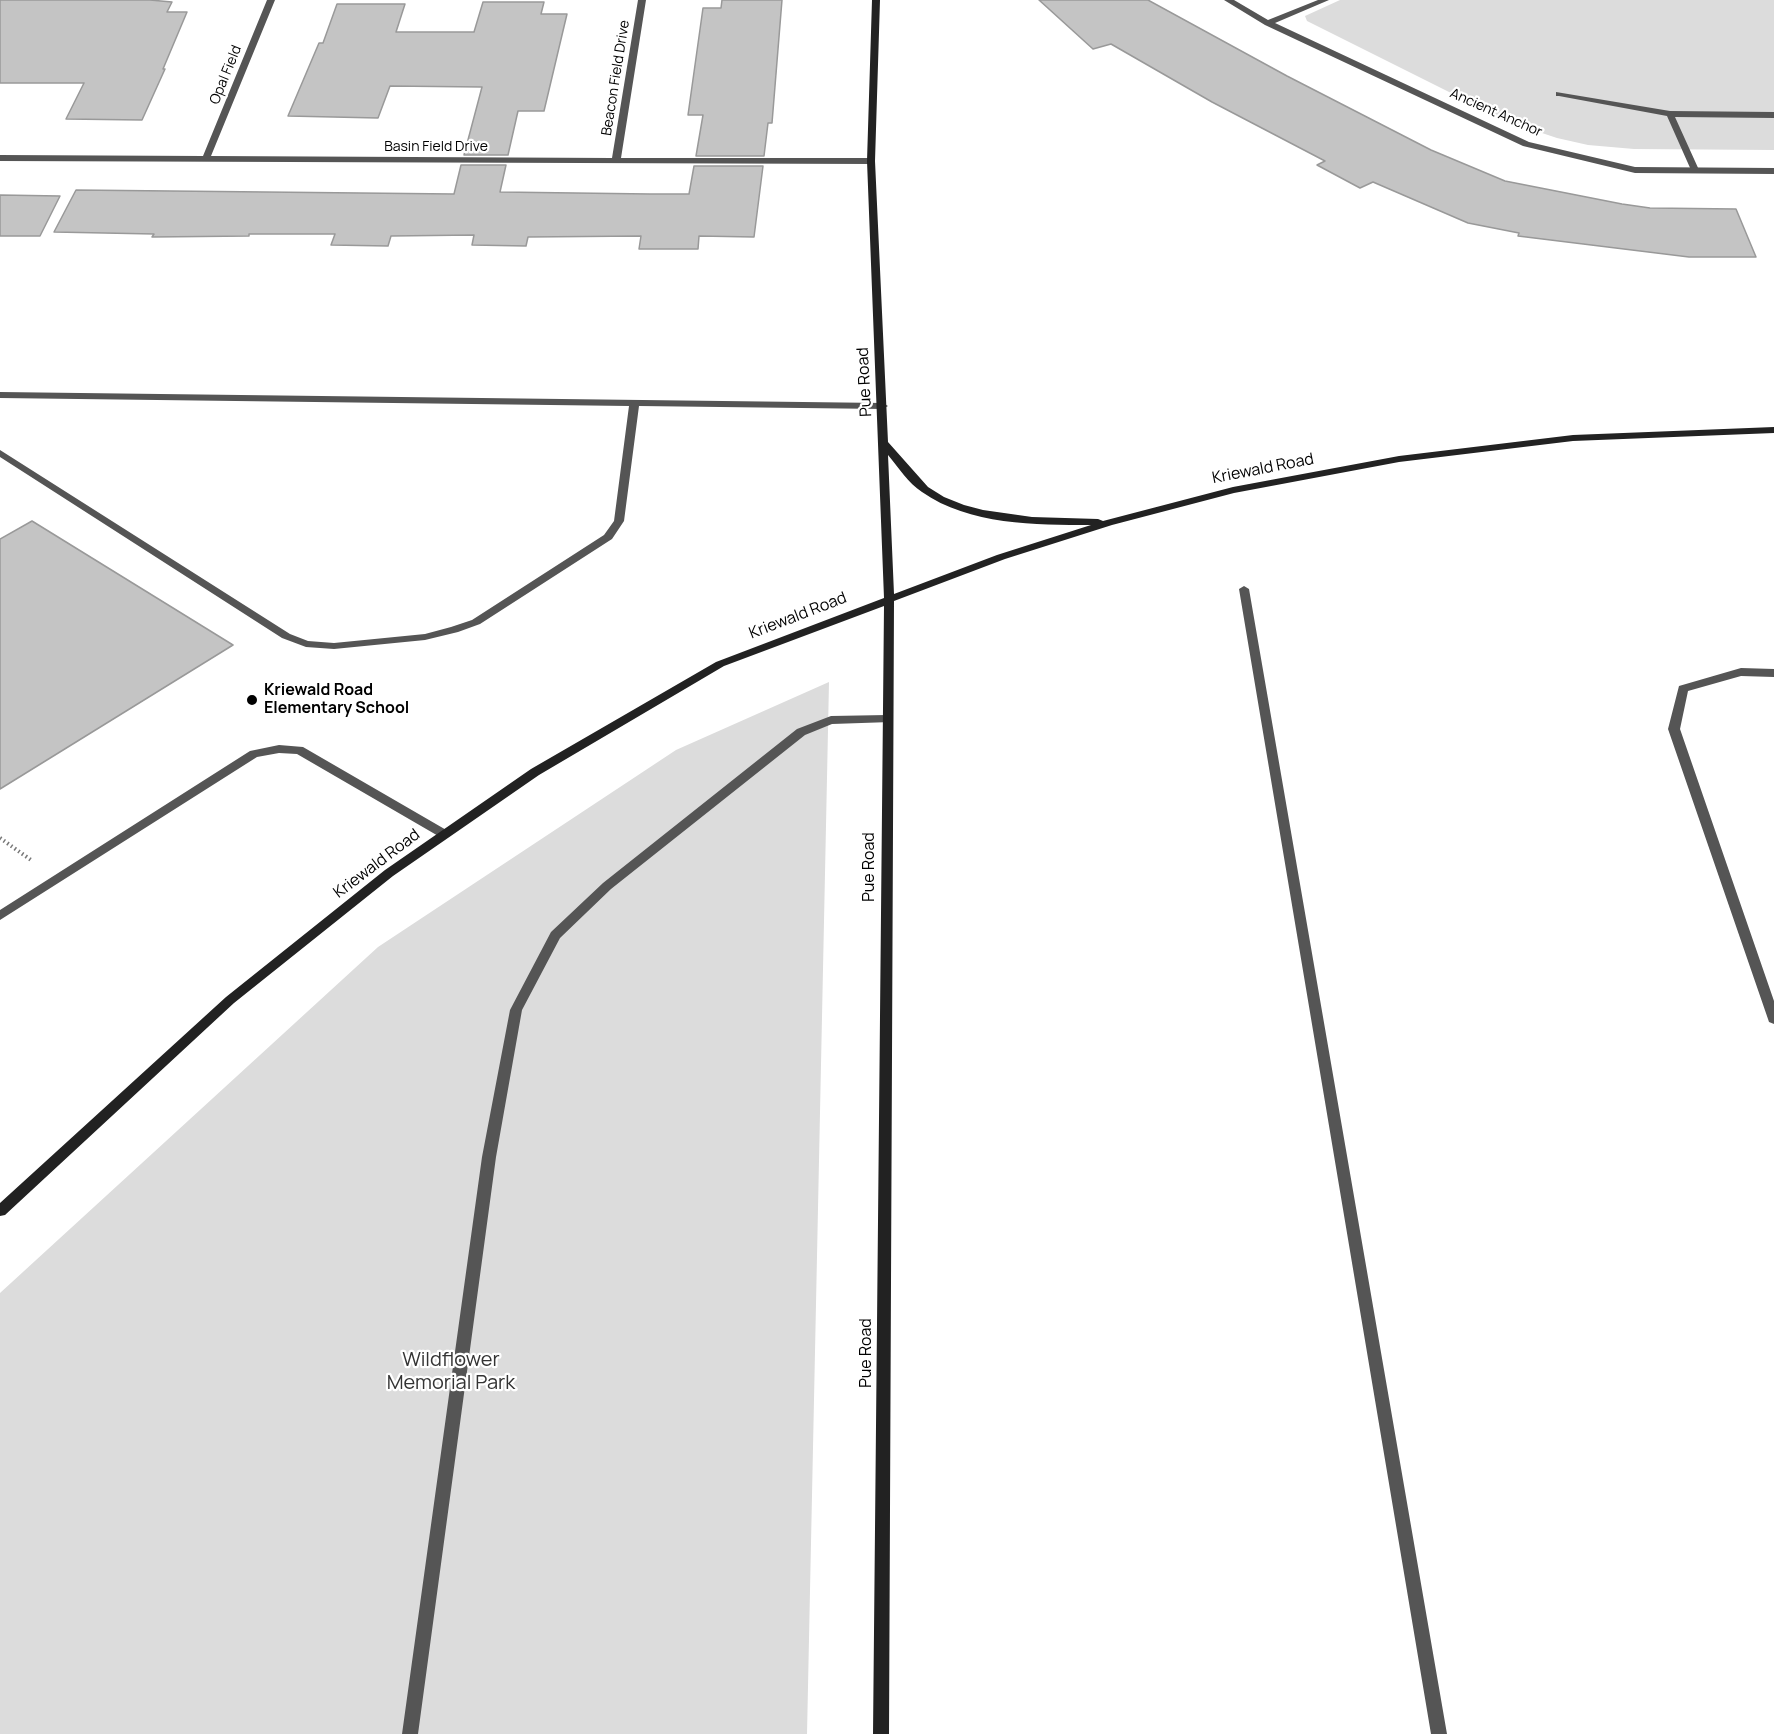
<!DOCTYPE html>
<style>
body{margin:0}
canvas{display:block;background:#fff}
</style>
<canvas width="1774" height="1734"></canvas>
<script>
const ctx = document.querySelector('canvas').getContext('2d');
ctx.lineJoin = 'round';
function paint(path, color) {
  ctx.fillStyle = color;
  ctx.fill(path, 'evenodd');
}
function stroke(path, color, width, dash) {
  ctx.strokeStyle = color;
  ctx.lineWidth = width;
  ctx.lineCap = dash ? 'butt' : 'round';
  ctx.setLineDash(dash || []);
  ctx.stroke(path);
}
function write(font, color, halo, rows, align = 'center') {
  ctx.font = font + ' Manrope,sans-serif';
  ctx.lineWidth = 4.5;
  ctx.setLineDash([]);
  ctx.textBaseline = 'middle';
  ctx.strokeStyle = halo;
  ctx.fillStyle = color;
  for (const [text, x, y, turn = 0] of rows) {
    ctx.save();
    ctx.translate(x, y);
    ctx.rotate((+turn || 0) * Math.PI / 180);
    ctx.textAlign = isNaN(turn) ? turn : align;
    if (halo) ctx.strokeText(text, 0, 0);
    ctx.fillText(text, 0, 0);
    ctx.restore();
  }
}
paint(new Path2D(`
 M1340,0H1774V150L1634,149L1588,145L1557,138L1509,122L1307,21L1305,16Z
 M829,682L807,1734H0V1293L378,947L676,750Z`), '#dcdcdc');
const building = new Path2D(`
 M0,0H150L172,2L167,12H187L163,69H165L142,120L66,119L84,83H0Z
 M722,0H782L772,123H768L764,156H696L703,115H688L703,8H721Z
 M1039,0H1148L1287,76L1431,150L1505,181L1622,204L1650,208L1736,209L1756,257H1689L1518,236L1519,233L1468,223L1373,182L1360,188L1317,165L1325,161L1212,102L1111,44L1093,49Z
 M483,2H544L541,14H567L544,111H518L508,155H464L482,87L390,86L378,118L288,116L319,43H323L337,4H405L396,32H474Z
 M461,165H506L500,192L650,194H689L694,166H763L754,237L699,236L698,249H639L641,236L528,237L526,246L472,245L474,235L391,236L388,246L331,245L335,234H249V236L152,237L154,234L54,232L76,190L454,194Z
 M0,195L60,196L40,236H0Z
 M32,521L233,645L0,789V539Z`);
paint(building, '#c4c4c4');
stroke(building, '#999', 1.5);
stroke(new Path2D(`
 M0,838L31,860`), '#777', 4, [1.5, 3]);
paint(new Path2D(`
 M1556,92L1670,111L1774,112V118L1675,117L1699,170L1695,173L1691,170L1667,116L1559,96H1556Z
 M0,392L883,403L888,406L883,409L639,406L624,521L612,539L480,624L458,632L425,640L334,649L306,647L282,638L0,457V450L290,634L308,641L334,643L425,634L451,627L472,620L604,535L614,521L629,406L0,398Z
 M887,715L891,716L893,719L891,722L832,724L805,735L611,889L560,938L522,1010L496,1157L418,1734H402L482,1157L510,1010L551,932L603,883L797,729L831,716Z
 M279,745L303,747L448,831L450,834L448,837H440L297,754L279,753L257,757L0,920V910L250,751Z`), '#555');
paint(new Path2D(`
 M267,0H275L211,156L612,158L638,0H646L621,158H871L875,161L871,164L0,161V155L203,156Z
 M1224,0H1234L1268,20L1318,0H1329L1275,23L1529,142L1635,167L1774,168V174L1635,173L1523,146L1265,25Z
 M1244,586L1249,589L1447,1734H1431L1239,589Z
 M1741,668L1774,669V677L1741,676L1688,691L1680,729L1774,1001V1024L1769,1022L1768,1019L1668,729L1679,686Z`), '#555');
paint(new Path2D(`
 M872,0H880L875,161L888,442L928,487L944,497L964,505L983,510L1032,517L1098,519L1103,521L1233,487L1399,456L1573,435L1774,427V433L1573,441L1399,462L1234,493L1112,525L1005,559L894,601L889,1734H873L884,606L724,666L539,775L393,876L234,1003L5,1215L0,1216V1203L226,997L385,870L531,769L716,662L884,598L867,161ZM888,455C899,468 908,483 922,492C969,525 1036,525 1091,525L997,555L894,594Z`), '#222');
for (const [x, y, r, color] of [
 [252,700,6,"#000"]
]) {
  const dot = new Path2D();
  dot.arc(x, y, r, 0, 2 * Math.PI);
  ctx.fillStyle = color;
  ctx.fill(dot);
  stroke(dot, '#fff', 2);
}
write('14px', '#000', '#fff', [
 ["Opal Field",226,75,-68],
 ["Beacon Field Drive",616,78,-81],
 ["Ancient Anchor",1496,113,24],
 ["Basin Field Drive",436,147]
]);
write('16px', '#000', '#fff', [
 ["Pue Road",865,382,-93],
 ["Kriewald Road",1263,469,-11],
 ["Kriewald Road",798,616,-21],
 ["Kriewald Road",377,864,-37],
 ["Pue Road",870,867,-90],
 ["Pue Road",867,1353,-90]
]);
write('bold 16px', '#000', '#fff', [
 ["Kriewald Road",264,691],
 ["Elementary School",264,709]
], 'left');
write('20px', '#333', '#fff', [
 ["Wildflower",451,1360],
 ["Memorial Park",451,1383]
]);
</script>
